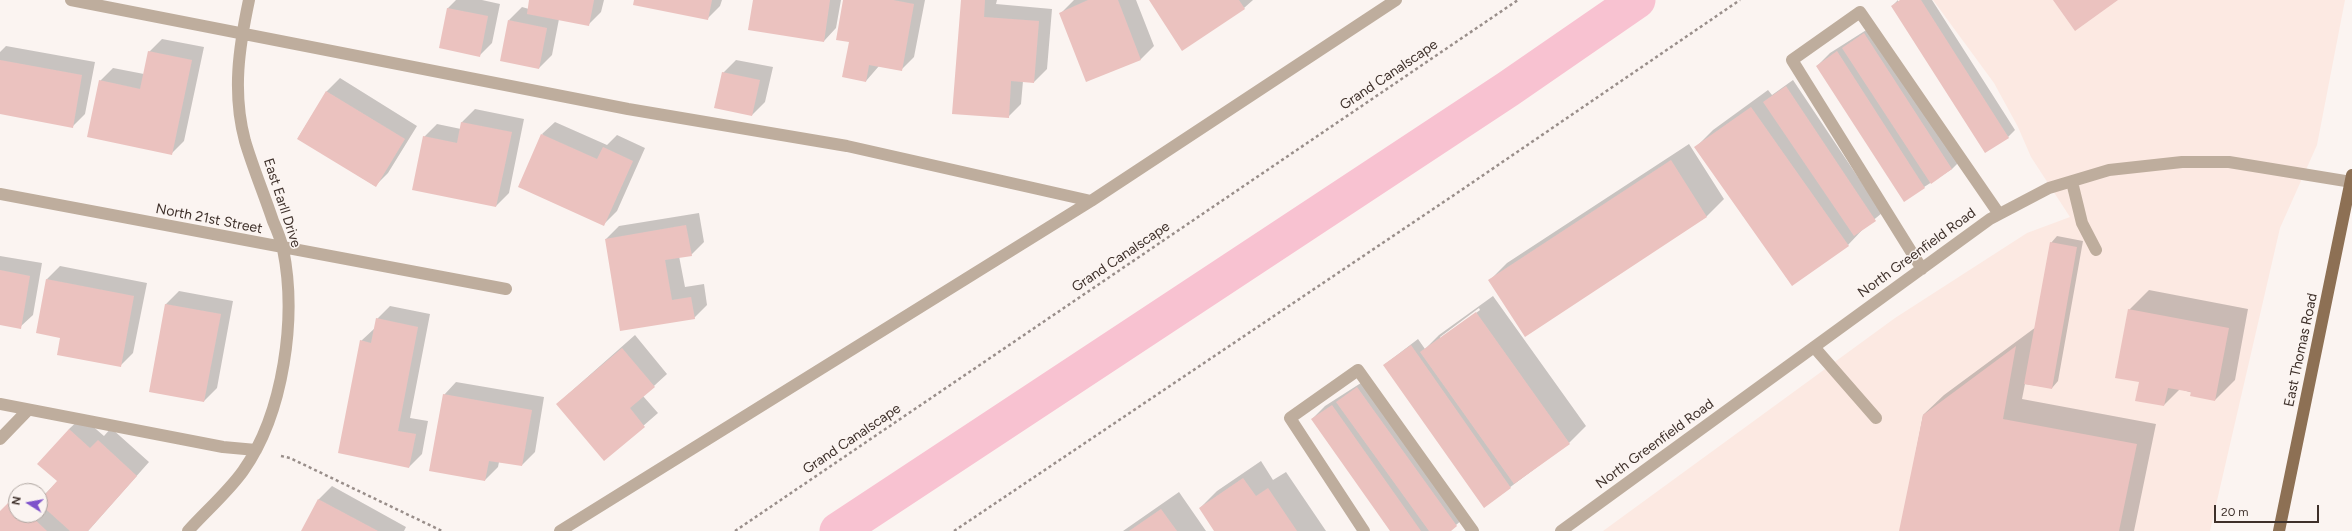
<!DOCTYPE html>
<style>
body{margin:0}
#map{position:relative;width:2352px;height:531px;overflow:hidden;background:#fbf4f1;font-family:Figtree,sans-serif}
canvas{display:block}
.north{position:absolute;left:8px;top:483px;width:40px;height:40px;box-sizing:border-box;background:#fbf4f1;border:1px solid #afa6a1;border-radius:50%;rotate:281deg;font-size:11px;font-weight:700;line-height:16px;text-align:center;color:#3e302a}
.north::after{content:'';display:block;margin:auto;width:14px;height:18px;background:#7e52cb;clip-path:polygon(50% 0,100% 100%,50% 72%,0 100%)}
.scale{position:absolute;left:2214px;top:505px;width:105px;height:18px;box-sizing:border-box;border:2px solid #3e302a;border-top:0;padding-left:5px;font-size:12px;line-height:14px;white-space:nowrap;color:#3e302a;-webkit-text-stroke:3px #fbf4f1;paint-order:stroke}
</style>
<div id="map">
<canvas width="2352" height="531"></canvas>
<div class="north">N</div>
<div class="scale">20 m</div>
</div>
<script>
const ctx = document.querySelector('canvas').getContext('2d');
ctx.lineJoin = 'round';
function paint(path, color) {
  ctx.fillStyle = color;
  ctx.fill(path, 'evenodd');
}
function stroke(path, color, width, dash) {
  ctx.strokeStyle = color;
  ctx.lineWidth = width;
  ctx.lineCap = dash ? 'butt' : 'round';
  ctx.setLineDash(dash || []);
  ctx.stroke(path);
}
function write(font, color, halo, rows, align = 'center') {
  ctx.font = font + ' Figtree,sans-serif';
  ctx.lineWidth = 3;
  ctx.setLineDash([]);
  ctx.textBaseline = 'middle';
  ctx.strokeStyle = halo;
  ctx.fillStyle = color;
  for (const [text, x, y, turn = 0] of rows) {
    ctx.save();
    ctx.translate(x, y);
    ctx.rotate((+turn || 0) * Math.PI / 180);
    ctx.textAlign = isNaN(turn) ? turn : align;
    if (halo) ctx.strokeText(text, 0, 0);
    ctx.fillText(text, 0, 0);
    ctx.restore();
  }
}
paint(new Path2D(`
 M1933,0H2345L2317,145L2280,228L2210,531H1603L1895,318L2027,233L2070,217L2031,157L2018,127L1994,83Z`), '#fce9e2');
paint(new Path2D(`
 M456,0H482L500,4L492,43L479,56L447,9Z
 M530,0H604L601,12L588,25L559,19L552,55L539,68L509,20L522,7L529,9Z
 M635,0H722L720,6L707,19Z
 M754,0H841L836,28L824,41Z
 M844,0H925L914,57L901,70L879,66L866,81L850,42Z
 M962,0H997L996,4L1052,9L1047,69L1034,82L1023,81L1021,104L1008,117Z
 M1074,0H1136L1154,46L1141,59L1087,80L1061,13Z
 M1150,0H1253L1244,8Z
 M1898,0V2L1902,0H1932L2015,130L2008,137L1892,6Z
 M1871,27L1959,162L1952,169L1904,200L1817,66L1830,53Z
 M162,39L204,47L184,141L171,154L100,81L113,68L144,74L149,52Z
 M6,46L95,62L85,114L72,127L0,113V52Z
 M736,60L773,67L765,102L752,115L716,107L723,73Z
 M340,78L417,126L388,173L375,186L298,138L327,91Z
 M1793,80L1882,213L1865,227L1848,245L1696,147L1713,130L1768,90L1772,95Z
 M475,109L524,119L509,193L496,206L424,137L437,124L461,129L462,122Z
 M555,122L607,145L617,135L645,148L617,211L604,224L542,134Z
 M1689,144L1724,199L1707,216L1526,335L1490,280L1507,263Z
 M699,213L704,242L691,255L679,256L685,287L704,284L707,305L694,318L621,330L606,239L619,226Z
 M2057,236L2083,241L2058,381L2052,388L2025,384L2022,399L2156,424L2134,531H1901L1923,415L1944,395L2036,327L2051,243Z
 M0,256L42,263L33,315L20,327L0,324Z
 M60,266L147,283L133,353L120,366L61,337L47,279Z
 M2149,290L2248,309L2235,380L2215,400L2180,389L2164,405L2129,310Z
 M179,291L233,301L217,388L204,401L150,391L166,304Z
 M1493,296L1586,426L1569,443L1485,506L1384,365L1418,339L1425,349L1439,335ZM1479,308L1480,310L1440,340V337Z
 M390,306L430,314L410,418L428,421L422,454L409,467L361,341L375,328L377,319Z
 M635,335L667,374L643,396L658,413L604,460L557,404Z
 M1364,381L1463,519L1449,531H1391L1312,419L1325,406Z
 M456,382L544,397L535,452L522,465L499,462L498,467L485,480L444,395Z
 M82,417L104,436L111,428L149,462L88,531H0V512L16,496V515H40V499L58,481L69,429Z
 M1261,461L1273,480L1286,472L1326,531H1216L1200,508L1217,491Z
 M26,486L32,491H21Z
 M332,486L406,527L404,531H302L319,499Z
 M1179,492L1206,531H1123Z`), '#0003');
stroke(new Path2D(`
 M838,531L1508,89L1637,0`), '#f8c2d1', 37);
paint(new Path2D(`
 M529,0H594L589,26L527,14Z
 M634,0H712L708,20L633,5Z
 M753,0H830L824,42L748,30Z
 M843,0H893L914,4L902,71L869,65L866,82L842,77L849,42L836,40Z
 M961,0H985L984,17L1039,21L1034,83L1011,81L1009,118L952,114Z
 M1088,0H1118L1141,60L1086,82L1059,13Z
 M1149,0H1239L1245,9L1182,51Z
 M1900,0H1921L2009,138L1985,153L1891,6Z
 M2053,0H2118L2075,31Z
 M447,8L488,16L480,57L439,48Z
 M508,20L547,28L539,69L500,61Z
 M1864,33L1952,169L1931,184L1842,48Z
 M148,51L192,60L172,155L87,137L99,80L140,89Z
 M1837,51L1925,188L1904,202L1816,66Z
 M0,60L82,75L73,128L0,114Z
 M722,72L760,80L752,116L714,108Z
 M1786,86L1876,221L1854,236L1763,102Z
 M326,91L405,139L376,187L297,139Z
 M1751,107L1849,246L1792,286L1694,147Z
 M461,122L512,132L496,207L412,190L423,136L457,143Z
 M541,134L597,159L603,147L633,161L604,226L518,187Z
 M1671,160L1707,217L1525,337L1488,280Z
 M686,225L692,256L665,260L672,300L691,297L695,319L620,331L605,239Z
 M2050,242L2077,247L2052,389L2024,384Z
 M0,270L30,276L21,329L0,325Z
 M46,279L134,296L121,367L57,355L60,338L36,333Z
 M165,304L221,314L204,402L149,392Z
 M2128,309L2229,328L2215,401L2190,396L2191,392L2168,388L2164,406L2135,401L2139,382L2115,378Z
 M1476,312L1570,444L1514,484L1420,352Z
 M376,318L418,327L398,431L416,434L409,468L338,453L360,340L371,343Z
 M1411,345L1511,488L1484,508L1383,365Z
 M2016,346L2003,419L2137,444L2119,531H1899L1923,415Z
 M622,348L655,387L630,408L645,427L604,461L556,404Z
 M1357,387L1457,526L1451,531H1429L1336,402Z
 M443,394L532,410L522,466L489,461L485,481L429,471Z
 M1332,405L1421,531H1390L1311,419Z
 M69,429L90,448L98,440L137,476L88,531H70L40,504V500L57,481L37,464Z
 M1243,478L1256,496L1268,488L1297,531H1214L1199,508Z
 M13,498L16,501V515H30L47,531H0V511Z
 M318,499L378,531H301Z
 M1161,509L1177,531H1129Z`), '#ebc2bf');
stroke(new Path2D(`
 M281,456L290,458L442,531
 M735,531L1518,0
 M954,531L1457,193L1740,0`), '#998e8a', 2.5, [3, 3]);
stroke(new Path2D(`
 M71,0L628,109L847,146L1091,201
 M2072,182L2082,223L2096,250
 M0,194L506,289
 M1922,269L1792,60L1860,12L1999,214
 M1814,347L1876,418
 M0,404L223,447L256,450
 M0,439L28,410
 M188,531C206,511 228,492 243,471C284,413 297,317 283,249C281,240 277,230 273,221C264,194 253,168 245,141C232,93 239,47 249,0
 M560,531L1091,201L1396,0
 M1364,531L1290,418L1358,370L1473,531
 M1561,531L1990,219L2049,188L2109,170L2182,162H2229L2352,182`), '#bead9d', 12);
stroke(new Path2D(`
 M2279,531L2352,175`), '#8d7054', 12);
write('14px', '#3e302a', '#fbf4f1', [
 ["Grand Canalscape",1389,75,-34],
 ["East Earll Drive",282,203,72],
 ["North 21st Street",209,219,11],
 ["North Greenfield Road",1917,253,-36],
 ["Grand Canalscape",1121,257,-34],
 ["East Thomas Road",2301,350,-78],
 ["Grand Canalscape",852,439,-34],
 ["North Greenfield Road",1655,444,-36]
]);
</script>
